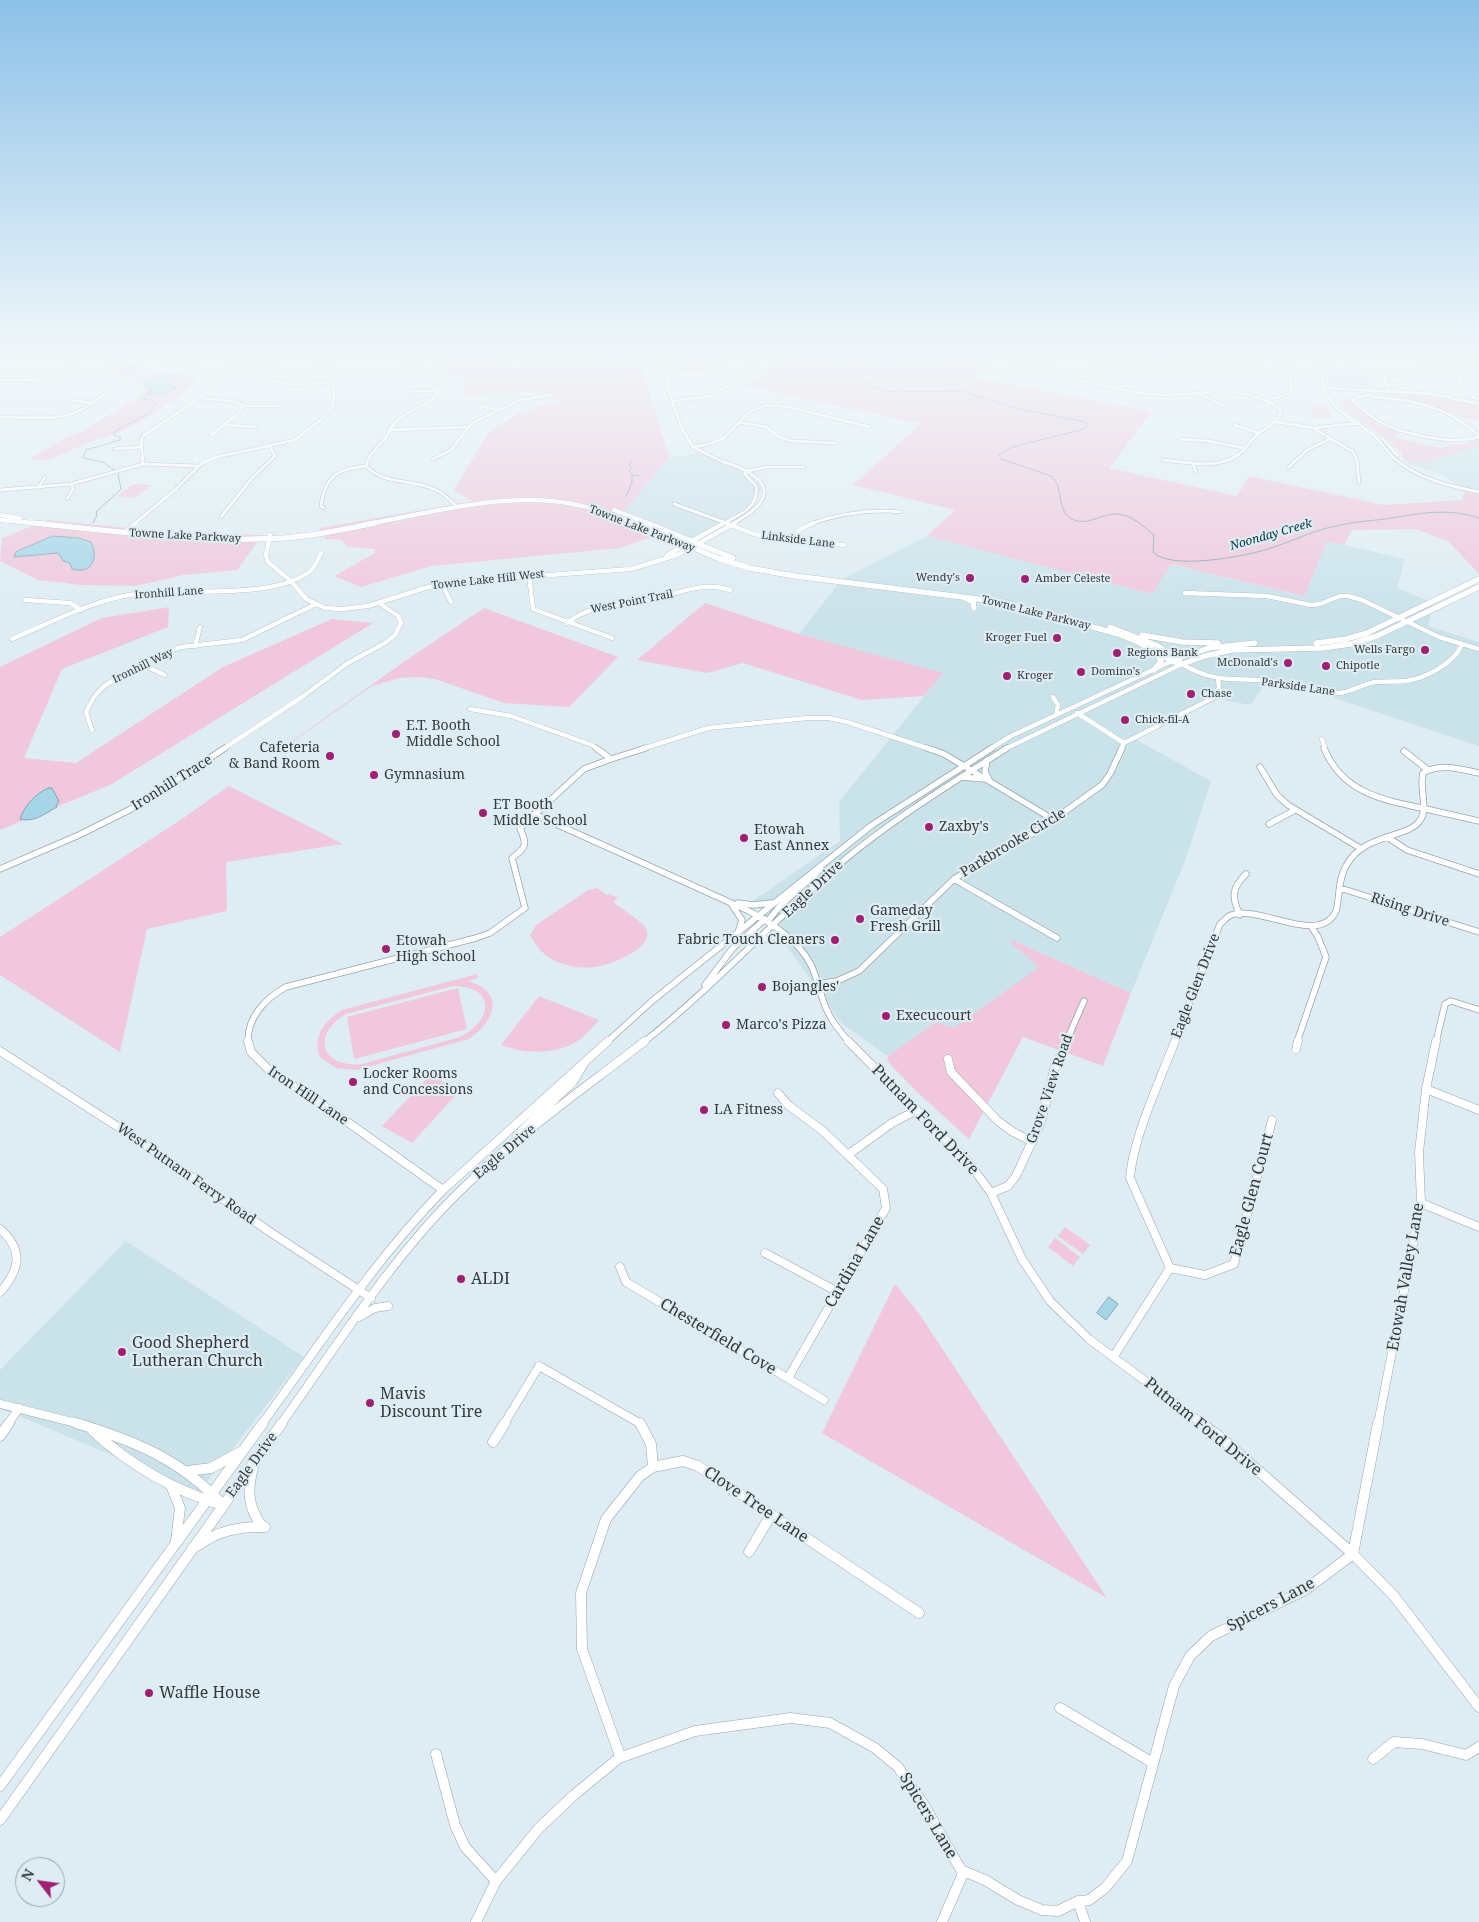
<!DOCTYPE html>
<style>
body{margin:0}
#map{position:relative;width:1479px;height:1922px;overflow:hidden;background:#deedf3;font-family:"Noto Serif",serif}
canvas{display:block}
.north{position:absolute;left:15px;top:1857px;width:50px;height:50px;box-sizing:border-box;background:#deedf3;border:1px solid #9aa5aa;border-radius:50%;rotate:300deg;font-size:14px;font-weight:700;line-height:20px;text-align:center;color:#33393c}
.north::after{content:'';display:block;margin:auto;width:18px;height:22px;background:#9f1f72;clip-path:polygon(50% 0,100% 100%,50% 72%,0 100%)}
</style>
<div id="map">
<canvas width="1479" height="1922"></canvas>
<div class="north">N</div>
</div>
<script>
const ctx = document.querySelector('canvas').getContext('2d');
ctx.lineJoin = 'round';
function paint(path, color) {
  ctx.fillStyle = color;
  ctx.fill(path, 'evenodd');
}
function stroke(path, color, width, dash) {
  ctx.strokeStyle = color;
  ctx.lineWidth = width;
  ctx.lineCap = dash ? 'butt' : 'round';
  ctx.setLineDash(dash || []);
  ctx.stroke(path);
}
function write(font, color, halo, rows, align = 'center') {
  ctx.font = font + ' "Noto Serif",serif';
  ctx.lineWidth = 4.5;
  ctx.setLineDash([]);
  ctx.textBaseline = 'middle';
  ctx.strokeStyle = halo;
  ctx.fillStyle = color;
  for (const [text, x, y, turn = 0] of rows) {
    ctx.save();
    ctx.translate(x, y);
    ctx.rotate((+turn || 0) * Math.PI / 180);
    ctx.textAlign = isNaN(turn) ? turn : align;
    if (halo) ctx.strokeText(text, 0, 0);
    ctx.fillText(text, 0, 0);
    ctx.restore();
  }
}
paint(new Path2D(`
 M1328,367L1363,369L1369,389L1330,386Z
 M1479,440V495L1465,490L1440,474L1402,461Z
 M701,453L736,468L762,488L750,504L686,545L621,514L671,457Z
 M927,536L1152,594L1170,564L1303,596L1327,541L1405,559L1397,588L1434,603L1428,626L1479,642V746L1332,697L1278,685L1265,684L1250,705L1219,699L1135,739L1211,781L1185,861L1131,993L1014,941L1011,942L1040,967L954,1029L936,1022L888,1056L842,1024L754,900L840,841L839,802L942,674L799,634L842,579Z
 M126,1241L304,1357L199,1492L0,1408V1370Z`), '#cae2ea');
paint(new Path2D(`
 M105,352H134L138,369L143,374C159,373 187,368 198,381C174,399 152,417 125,430C112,436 98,439 85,444C67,452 52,462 32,460L33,457L68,437L83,431L136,398L143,391L144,387L135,378L119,379C114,375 113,370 108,366V353Z
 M440,352H491L509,368L640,365L670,457L622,514L662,533L620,548L431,566L361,587L334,576L375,553V549L347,547L342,540L325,539L319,528L472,501L454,490L490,430L519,413L560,400L536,392L464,395L463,378L436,372L444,361Z
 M671,352H721L724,361L705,373H674L675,358Z
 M767,352H971L995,357L973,377L1152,412L1109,468L1237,496L1249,476L1384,505L1462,500L1465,490L1479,495V574L1448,541L1415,529L1352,530L1344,545L1327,541L1304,596L1171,564L1152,594L927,536L955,510L853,485L921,424L745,386L788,357Z
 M1378,392L1441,397L1474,405L1479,407V421C1454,417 1433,403 1408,399C1397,398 1387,398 1378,392Z
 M1345,398L1382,427L1399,432L1395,437L1439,448L1479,441V446L1424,463L1405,461C1397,439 1364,426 1347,411C1344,409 1342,405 1339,402L1340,400Z
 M1311,405H1325L1334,418H1315L1309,409L1313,408Z
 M133,484L152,485L135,498L117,496Z
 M47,520L180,533L262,535L237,570L183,575L135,586L81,585L39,580L0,561L2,538Z
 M705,603L799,634L943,673L924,696L862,700L743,663L707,673L637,660Z
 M169,607L168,627L62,669L24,758L76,763L223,667L332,619L373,623L110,785L0,830V667L102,618Z
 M484,608L618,657L569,707L504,703L435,679L419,677L399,678L372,686L229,786L343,844L226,862L227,911L147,929L120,1052L0,975V937L182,819L408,659Z
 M597,888L607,895L610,894L618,898L613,902L643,924C662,946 611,965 595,967C581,969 562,966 550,958C541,953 536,944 530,936L536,925L588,890Z
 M1014,941L1131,993L1103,1066L1023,1037L969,1139L917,1092L887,1061L888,1056L936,1022L954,1028L1039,967L1010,942Z
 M477,974L478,978L468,981C506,992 495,1022 469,1039L356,1070L336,1068L320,1057C312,1036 325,1021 342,1010ZM453,986C496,986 494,1020 460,1037L362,1064C321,1068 311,1035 346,1014Z
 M458,988L467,1029L354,1059L347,1017Z
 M539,996L599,1020C594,1025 589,1032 583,1037C561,1055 527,1055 501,1045Z
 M430,1075L460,1090L412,1143L382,1126Z
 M1065,1227L1090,1245L1083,1254L1058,1236Z
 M1055,1238L1080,1257L1073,1266L1048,1247Z
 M895,1284L918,1312L1107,1598L822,1433Z`), '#f0c7db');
const water = new Path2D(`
 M167,375L180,376L164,385L176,388L163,394H146L153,389L149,388L144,382Z
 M53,536L79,538L91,542C99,557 92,575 72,569L70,563L63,561L60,555L57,553L14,557L16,552Z
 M49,788H52L59,801L56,806L57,807C46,813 34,823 20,819C24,806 37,792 49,788Z
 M1109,1297L1118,1304L1106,1320L1097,1313Z`);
paint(water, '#a5d5e7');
stroke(water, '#83a6b4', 1);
stroke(new Path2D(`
 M119,352L127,357L124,364L144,368L156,379
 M856,352L845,354L836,361L837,365L854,378L882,390L895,392L961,391L1015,408L1085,422L1087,424L1086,428L1081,430L1012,447L999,455L1001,459L1051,476C1065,487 1055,510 1072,519C1087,527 1102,513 1117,514C1132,515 1143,526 1154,535L1153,552C1170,571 1248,556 1271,548C1293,541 1314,530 1336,526C1352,522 1369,521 1385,519C1418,514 1447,507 1479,518
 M871,352L860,359L861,361L871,364L890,365L1036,352
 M632,460L629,465L631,468L629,471L632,475L640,476
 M114,470L103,462L83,458L86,450L120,440L121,438L114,435V432L149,413L156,404L153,400L143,399L148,393
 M626,497L632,482V475
 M93,523L97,515L96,512L121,489L118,474`), '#83a6b4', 1);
const minorFar4 = new Path2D(`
 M163,352V356C180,366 198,360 215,352
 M405,352V358L408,362L439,377C447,401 415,407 400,418C393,423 390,430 386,437C379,448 368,453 366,466C385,486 412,478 436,490C445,494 450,500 457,507
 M505,352L508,363
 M553,352C562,355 570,358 579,358C602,359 654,348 669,368L667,387L682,428L693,447L725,463
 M1081,352L1099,362L1130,370L1208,364L1239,366L1289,374
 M1232,352L1274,356L1291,364C1286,392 1305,391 1268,400
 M1311,352C1327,367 1318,381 1328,397C1338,413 1357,422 1371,433C1381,441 1386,451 1395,459C1418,479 1450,486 1479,492
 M1129,353L1173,357L1189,364
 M0,356L31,352
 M1043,360L1049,364V371
 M1349,360L1394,352
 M1010,370C1037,364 1059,374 1085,381C1105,386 1127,392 1148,394C1198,400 1236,377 1281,410C1279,423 1267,427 1258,434C1250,440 1247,449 1239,454C1220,470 1186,462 1163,460
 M1420,371L1452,359L1479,360
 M0,380L48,379L67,375L75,370L72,362
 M269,380L293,385L333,382
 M1388,386L1406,384V378L1396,374L1384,376L1387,388L1391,391
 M28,387L39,380
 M1325,388L1433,394L1479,404
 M410,391H441
 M1198,393L1226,407
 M1367,395C1379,398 1390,399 1402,400C1431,404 1458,416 1479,436
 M1370,395L1357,397L1353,400C1361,408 1370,416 1380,422C1404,435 1453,445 1479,437
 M1449,397L1453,391L1461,386L1459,376L1479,368
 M1472,397L1479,399
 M199,398L232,401L243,405L239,413L211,435
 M70,400L92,403
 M672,401L711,396L755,369L751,360
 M243,406H281
 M481,406L498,410
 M0,417C48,417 74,426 111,387
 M739,422L766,427L779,437L791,441L836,443
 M1277,422L1313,428L1359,423
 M224,425L256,427
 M1234,425L1259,433
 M1313,428L1353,452L1357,461L1359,483
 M389,430L469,427
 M1382,438L1398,456
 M1181,439L1208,441L1244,448
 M694,447L709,444L724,438L750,411L768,405L788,407L870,427
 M114,449L141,447
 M433,459L451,450L472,423L520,400L550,395
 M722,461C770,477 782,497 732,524
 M1192,462L1196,472
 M143,464L141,441L143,436C164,421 187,408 207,392C214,386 223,372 227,369C238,362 290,357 307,352
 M1289,467L1307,450L1330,439
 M747,471L767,467H804
 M38,488L45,477
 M0,490L71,484L143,464L198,466
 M67,499L73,489L71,484
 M674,504L729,524
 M324,508L321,506C325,476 337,469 366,466
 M221,517L252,478L275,456L270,447
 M134,524L176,489L202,463L217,457L295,440L323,418L334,405C332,372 339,368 307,352
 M722,524C737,516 760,508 756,486L744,473
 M810,524C839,514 871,509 901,512`);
const minorFar3 = new Path2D(`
 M725,523L754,534L781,539L844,545
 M124,533L136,523
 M270,535L266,555L268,562L291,581L306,599L325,608L342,609L368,606L441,583L631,569L677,555L735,523
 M793,540L800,529L814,523
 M665,559L667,555L724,523
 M529,575L533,609L612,638
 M441,583L451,602
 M1185,593L1267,596L1311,605L1320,604L1340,596H1348L1362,600L1439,637L1479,649
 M25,600L70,603L81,610
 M567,623C592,603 615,608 644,602C673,596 700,580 730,590
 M12,639C50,623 89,602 129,595C180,586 267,602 309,572C315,568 318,559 321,553
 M195,646L200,627
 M141,664L165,675
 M1053,697L1058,705L1056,715
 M470,709L511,716L592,745L597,749
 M1077,713L1124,743
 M92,730L86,712L94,697L104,686L149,659L181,647L242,640L316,604
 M1322,739L1325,749
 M223,749L302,697L348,663L385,643L395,635L401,623L398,616L379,603
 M642,749L708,728L807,718H829L847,722L930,749
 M990,749L1011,736L1172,661
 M1005,749L1182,664C1218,686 1240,676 1278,682C1297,686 1319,695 1339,693C1351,692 1363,684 1375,682C1385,681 1396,682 1406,681C1426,678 1453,664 1462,645
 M1121,749L1124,743L1213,698L1219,688L1218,679`);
const minorFar2 = new Path2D(`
 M927,748L944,754L1054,820
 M1324,748C1342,793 1383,800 1426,809C1443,813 1461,817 1479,821
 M1404,751L1428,770
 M611,759L646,748
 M987,760L985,772L989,780
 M1260,767L1277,795L1288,805L1360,848
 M961,777L984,779
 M534,814L749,911C772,924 797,939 810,963C817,976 819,990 824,1003C829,1018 839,1030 849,1042
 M1269,824L1295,810
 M1387,837L1407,850L1479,874
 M0,869L79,835L135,807L225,748
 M954,879L1057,938
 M1340,888L1479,932
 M738,903L753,905L772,903
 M732,905L742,920L739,929
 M1240,915C1231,897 1232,888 1246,874
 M768,921L779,907L820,870
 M761,940L776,936L788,937
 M818,984L837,981L859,971L954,879L990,856L1039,830L1102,785L1110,774L1122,748
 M705,985L732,949L765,919
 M248,1042C247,1017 266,998 286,987L476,938L490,933L525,908L512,858C527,847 527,845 520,828L584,769L611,759L596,748
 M607,1042L652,1001L872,825L992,748
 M644,1042C712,988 771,923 837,866C890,821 949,785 1007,748
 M1066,1042L1084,1001
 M1174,1042L1220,924C1223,922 1226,918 1229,916C1257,902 1319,948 1336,911C1340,896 1338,879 1346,866C1364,832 1410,839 1421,819C1428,806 1419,788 1423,773C1440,763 1460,769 1479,773
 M1297,1042L1326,957L1318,937L1311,926
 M1436,1042L1445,1004L1451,1001L1479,1010`);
const minorFar1 = new Path2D(`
 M248,1041L251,1052L268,1069L349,1123L443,1190
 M848,1041L970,1164L991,1193L1022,1259L1050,1301L1089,1339L1203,1424
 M1296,1049L1298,1041
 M0,1051L143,1143L270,1232L371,1298
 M948,1059L951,1072L998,1121L1013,1132L1033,1142
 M1426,1089L1479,1110
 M778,1093L788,1105L823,1131L883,1189L886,1208L788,1378
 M517,1135L573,1082L584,1064
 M849,1154L892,1123L917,1110
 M991,1193L1008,1186L1016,1176L1041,1122L1054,1070L1067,1041
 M1421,1203L1479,1227
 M0,1229C24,1250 20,1270 0,1292
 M765,1253L838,1292
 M620,1267L626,1282L824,1400
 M1170,1268L1205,1275L1234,1264L1272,1120
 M359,1317L375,1308L388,1306
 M1114,1356L1170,1268L1130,1178C1133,1138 1160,1080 1175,1041
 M0,1404L80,1424
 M8,1424L19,1408
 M262,1424C320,1344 374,1261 443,1190L608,1041
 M281,1424C336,1347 388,1263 455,1196C513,1138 581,1091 645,1041
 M504,1424L539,1366L641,1424
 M1378,1424L1421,1203L1419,1152L1426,1089L1436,1041`);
const minor = new Path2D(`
 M76,1423C135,1441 180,1459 223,1505
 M640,1423L651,1444L653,1467
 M1201,1423L1220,1437L1353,1554L1394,1596L1479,1707
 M93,1431C131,1466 173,1490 222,1505
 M0,1436L9,1423
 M493,1442L505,1423
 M253,1468C247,1489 248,1507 261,1525
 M188,1471L211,1468L242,1451
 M172,1488L180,1508L176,1541
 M197,1546C218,1531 239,1526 265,1527
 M749,1552L771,1515
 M1060,1708L1153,1763
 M436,1754L455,1825L465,1847L496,1881
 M619,1758V1753L582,1649L581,1593L606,1519L640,1476L653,1467L683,1461L698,1466L919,1613
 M1373,1759L1394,1742L1422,1744L1466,1755L1479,1747
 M0,1786L263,1423
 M0,1820L282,1423
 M1078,1901L1085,1922
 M476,1922L496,1881L539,1828L574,1795L619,1758L695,1731L791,1718L830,1723L875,1748L898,1767L924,1805L961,1870L985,1880L1018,1900L1042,1910L1058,1911L1076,1902L1089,1900L1105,1888L1127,1861L1174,1686L1190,1656L1211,1636L1305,1590L1353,1554L1378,1423
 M942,1922L962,1876L961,1870`);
const majorFar1 = new Path2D(`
 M614,510L650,524
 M0,515L20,518
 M0,520L45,524
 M368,524C428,513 490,496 551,501C580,503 609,513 636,524`);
const major = new Path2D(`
 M33,523C116,531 201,543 284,538C315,536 345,529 375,523
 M633,523L720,559L749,568L795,576L1002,602L1118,634L1138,642L1172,661L1182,664L1205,656L1232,650L1323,648L1351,644L1377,636L1479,587
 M647,523L733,558
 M965,598L973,602L974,608
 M1110,627L1158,646L1181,663
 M1142,635L1182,642L1218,643
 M1316,643L1346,639L1367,633L1479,579
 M1174,660L1209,648L1255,643
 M1154,670L1161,661L1156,653`);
stroke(minorFar4, '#97a5ab', 4);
stroke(minorFar3, '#97a5ab', 5);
stroke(minorFar2, '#97a5ab', 7);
stroke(minorFar1, '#97a5ab', 9);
stroke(minor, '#97a5ab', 11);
stroke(majorFar1, '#97a5ab', 5);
stroke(major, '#97a5ab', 6);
stroke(minorFar4, '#fff', 3);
stroke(minorFar3, '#fff', 4.5);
stroke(minorFar2, '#fff', 5.5);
stroke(minorFar1, '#fff', 8);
stroke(minor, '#fff', 10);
stroke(majorFar1, '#fff', 4.5);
stroke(major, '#fff', 5.5);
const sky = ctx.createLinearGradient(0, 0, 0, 621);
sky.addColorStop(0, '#8dc1e8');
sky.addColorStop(0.57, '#f0f7fa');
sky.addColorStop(1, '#f0f7fa00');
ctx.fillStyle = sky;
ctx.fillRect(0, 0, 1479, 621);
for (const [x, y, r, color] of [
 [970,578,5,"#9f1f72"],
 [1025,579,5,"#9f1f72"],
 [1057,638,5,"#9f1f72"],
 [1425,650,5,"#9f1f72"],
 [1117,653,5,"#9f1f72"],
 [1288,663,5,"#9f1f72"],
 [1326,666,5,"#9f1f72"],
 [1081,672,5,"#9f1f72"],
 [1007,676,5,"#9f1f72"],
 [1191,694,5,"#9f1f72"],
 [1125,720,5,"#9f1f72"],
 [396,734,5,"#9f1f72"],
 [330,756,5,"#9f1f72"],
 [374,775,5,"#9f1f72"],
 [483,813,5,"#9f1f72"],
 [929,827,5,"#9f1f72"],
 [744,838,5,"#9f1f72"],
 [860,919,5,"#9f1f72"],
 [835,940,5,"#9f1f72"],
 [386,949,5,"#9f1f72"],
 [762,987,5,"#9f1f72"],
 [886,1016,5,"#9f1f72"],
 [726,1025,5,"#9f1f72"],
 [353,1082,5,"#9f1f72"],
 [704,1110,5,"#9f1f72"],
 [461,1279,5,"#9f1f72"],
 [122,1352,5,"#9f1f72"],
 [370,1403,5,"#9f1f72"],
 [149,1693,5,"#9f1f72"]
]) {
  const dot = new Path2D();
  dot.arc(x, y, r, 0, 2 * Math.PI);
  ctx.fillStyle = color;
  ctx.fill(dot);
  stroke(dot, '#deedf3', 2);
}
write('11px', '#33393c', '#deedf3', [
 ["Towne Lake Parkway",642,529,21],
 ["Towne Lake Parkway",185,536,3],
 ["Linkside Lane",798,540,7],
 ["Towne Lake Hill West",488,580,-6],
 ["Ironhill Lane",169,593,-4],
 ["West Point Trail",632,602,-11],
 ["Towne Lake Parkway",1036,613,14],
 ["Ironhill Way",143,666,-26],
 ["Parkside Lane",1298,687,8]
]);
write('11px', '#33393c', '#deedf3', [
 ["Wendy's",960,578,"right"],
 ["Amber Celeste",1035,579],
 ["Kroger Fuel",1047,638,"right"],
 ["Wells Fargo",1415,650,"right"],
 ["Regions Bank",1127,653],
 ["McDonald's",1278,663,"right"],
 ["Chipotle",1336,666],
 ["Domino's",1091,672],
 ["Kroger",1017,676],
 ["Chase",1201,694],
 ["Chick-fil-A",1135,720]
], 'left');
write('italic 12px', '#083542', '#deedf3', [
 ["Noonday Creek",1271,535,-16]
]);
write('14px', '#33393c', '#deedf3', [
 ["E.T. Booth",406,726],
 ["Middle School",406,742],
 ["Cafeteria",320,748,"right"],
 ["& Band Room",320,764,"right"],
 ["Gymnasium",384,775],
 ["ET Booth",493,805],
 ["Middle School",493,821],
 ["Zaxby's",939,827],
 ["Etowah",754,830],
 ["East Annex",754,846],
 ["Gameday",870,911],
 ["Fresh Grill",870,927],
 ["Fabric Touch Cleaners",825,940,"right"],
 ["Etowah",396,941],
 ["High School",396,957],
 ["Bojangles'",772,987],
 ["Execucourt",896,1016],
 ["Marco's Pizza",736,1025],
 ["Locker Rooms",363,1074],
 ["and Concessions",363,1090],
 ["LA Fitness",714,1110]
], 'left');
write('14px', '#33393c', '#deedf3', [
 ["Ironhill Trace",172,783,-32],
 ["Parkbrooke Circle",1013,843,-31],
 ["Eagle Drive",813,889,-43],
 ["Rising Drive",1410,910,18],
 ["Eagle Glen Drive",1196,986,-69],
 ["Grove View Road",1050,1089,-71],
 ["Iron Hill Lane",308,1096,34],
 ["Eagle Drive",505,1152,-40],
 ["West Putnam Ferry Road",186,1174,35],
 ["Eagle Drive",252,1465,-54]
]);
write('16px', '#33393c', '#deedf3', [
 ["Putnam Ford Drive",925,1120,46],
 ["Eagle Glen Court",1252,1195,-75],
 ["Cardina Lane",855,1262,-60],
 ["Etowah Valley Lane",1406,1277,-80],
 ["Chesterfield Cove",718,1337,31],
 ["Putnam Ford Drive",1203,1427,39],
 ["Clove Tree Lane",756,1505,34],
 ["Spicers Lane",1271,1605,-28],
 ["Spicers Lane",928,1816,59]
]);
write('16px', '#33393c', '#deedf3', [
 ["ALDI",471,1279],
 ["Good Shepherd",132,1343],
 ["Lutheran Church",132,1361],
 ["Mavis",380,1394],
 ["Discount Tire",380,1412],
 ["Waffle House",159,1693]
], 'left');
</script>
